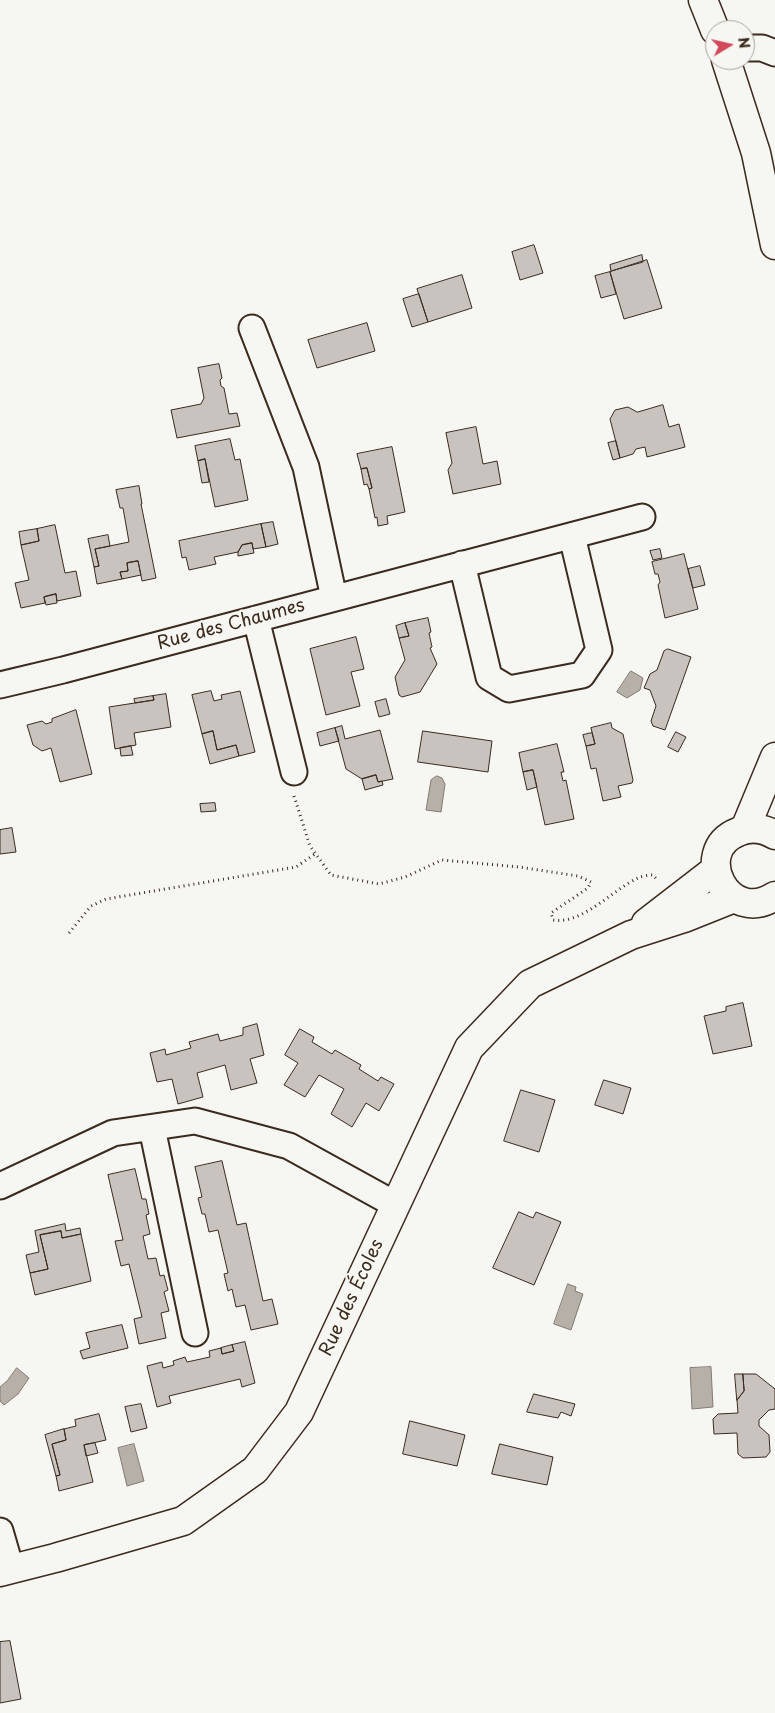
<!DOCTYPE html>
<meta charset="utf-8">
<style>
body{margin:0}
#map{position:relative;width:775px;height:1713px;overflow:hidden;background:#f6f6f2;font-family:"Playpen Sans",sans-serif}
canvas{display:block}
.north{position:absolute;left:705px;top:20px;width:50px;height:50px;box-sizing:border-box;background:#f6f6f2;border:1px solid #aba49d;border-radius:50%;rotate:81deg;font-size:14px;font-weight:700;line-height:20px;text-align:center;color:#3b2a1e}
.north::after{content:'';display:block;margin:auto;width:18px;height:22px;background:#d1495b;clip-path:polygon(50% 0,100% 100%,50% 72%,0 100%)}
</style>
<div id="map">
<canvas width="775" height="1713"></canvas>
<div class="north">N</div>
</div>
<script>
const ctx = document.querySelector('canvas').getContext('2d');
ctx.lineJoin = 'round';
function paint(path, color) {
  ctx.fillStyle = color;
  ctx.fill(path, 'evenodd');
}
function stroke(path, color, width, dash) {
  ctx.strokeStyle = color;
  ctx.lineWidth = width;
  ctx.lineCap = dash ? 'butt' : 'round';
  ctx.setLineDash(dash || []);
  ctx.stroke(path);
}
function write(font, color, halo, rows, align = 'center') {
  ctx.font = font + ' "Playpen Sans",sans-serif';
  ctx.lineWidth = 4.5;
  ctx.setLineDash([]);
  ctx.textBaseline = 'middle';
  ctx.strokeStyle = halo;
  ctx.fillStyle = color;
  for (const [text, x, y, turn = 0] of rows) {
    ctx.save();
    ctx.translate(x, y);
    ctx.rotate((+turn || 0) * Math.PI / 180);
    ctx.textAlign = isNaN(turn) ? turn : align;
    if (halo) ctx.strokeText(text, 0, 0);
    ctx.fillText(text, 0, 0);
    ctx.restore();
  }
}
const water = new Path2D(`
 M631,671L643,678L640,690L627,698L617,692Z
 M437,776L442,778L445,784L441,812L426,810L431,780Z
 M568,1284L576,1287L575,1291L583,1294L571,1330L554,1324Z
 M711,1367L713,1407L692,1409L690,1368Z
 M17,1368L29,1378L18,1394L4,1405L0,1401V1387L7,1381Z
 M134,1444L144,1481L127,1486L118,1448Z`);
paint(water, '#b6b0a9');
stroke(water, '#857a71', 1);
const building = new Path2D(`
 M534,245L543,273L520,280L512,252Z
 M642,255L643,262L611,271L610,265Z
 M647,260L662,308L624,319L610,272Z
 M610,272L616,294L601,298L595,276Z
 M462,275L472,308L428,322L417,289Z
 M419,294L428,322L412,327L403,299Z
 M367,323L375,351L317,368L308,340Z
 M219,364L222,378L220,380L221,386L224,388L229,414L237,413L240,426L177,438L171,410L201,404L204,398L198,368Z
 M663,405L669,427L679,424L685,447L647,457L645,447L636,449L633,454L620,458L610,419L615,410L628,407L637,412Z
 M476,427L483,464L497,461L501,484L453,494L448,470L452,463L446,433Z
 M230,439L235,460L240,459L248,500L215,507L205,459L198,461L195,446Z
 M616,441L620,458L613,460L608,443Z
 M392,447L405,512L387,516L388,524L378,526L377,517L375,518L369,489L372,488L367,468L361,469L357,454Z
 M205,459L209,482L202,483L198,461Z
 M367,468L372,488L369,489L367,484L364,485L361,469Z
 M139,486L142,504H141L156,578L142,581L138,561L127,563L128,571L120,572L122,579L97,584L94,567L99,566L95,549L129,542L123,508H120L116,490Z
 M273,522L278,544L266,547L261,524Z
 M261,524L266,547L253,549L252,543L242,545L238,552L214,557L216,564L189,570L186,557L182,558L179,541Z
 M55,525L65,573L76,571L81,596L57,601L56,594L44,597L45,603L21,608L15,583L29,580L21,545L39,541L37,529Z
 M37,529L39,541L21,545L19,532Z
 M108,535L110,546L95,549L99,566L94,567L88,539Z
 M252,543L254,553L238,556V552L242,545Z
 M660,549L662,558L653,560L650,551Z
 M684,554L698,609L665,618L658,585L660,582L658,574H655L652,562Z
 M138,561L141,575L122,579L120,572L128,571L127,563Z
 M700,566L705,585L693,588L688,569Z
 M56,594L57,603L46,605L44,597Z
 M428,618L431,632L429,633L432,647L430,648L437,664L420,692L402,697L399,695L395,677L405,660L399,638L409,636L405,623Z
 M405,623L409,636L399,638L396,626Z
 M356,637L364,669L351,672L360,706L326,715L310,649Z
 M668,649L691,657L665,730L653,726L651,721L656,706L650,690L644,688L650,674L657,670L664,651Z
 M211,691L214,701L222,699L221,695L240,691L255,752L239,756L236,745L217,750L213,731L202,734L192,695Z
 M166,694L171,727L134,733L136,745L115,749L109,707L154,700L153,696Z
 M153,696L154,700L135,703L134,699Z
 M386,699L390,714L379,717L375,702Z
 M76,710L92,774L60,782L51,748L42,751L33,745L27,725L42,721L46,724L52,722V719Z
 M611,723L612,728L623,734L633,780L632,783L618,786L621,797L603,801L596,768L591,769L586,746L595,744L591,728Z
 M342,726L345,739L380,730L393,779L378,782L376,775L362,779L346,769L335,728Z
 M335,728L339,741L320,746L317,733Z
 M213,731L217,750L236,745L239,756L210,764L202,734Z
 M423,731L492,741L488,772L418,762Z
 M676,732L686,737L678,752L668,747Z
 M592,733L595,744L586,746L583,735Z
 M557,744L564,772H561L563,781L566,780L574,819L545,825L533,770L523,772L519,753Z
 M131,746L133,755L121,756L120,748Z
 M533,770L537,787L527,790L523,772Z
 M376,775L378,782L382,781L383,785L365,790L362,779Z
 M215,803L216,811L201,812L200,804Z
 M12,828L16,852L0,854V830Z
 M743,1003L752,1046L713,1054L704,1016L726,1011V1007Z
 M257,1024L264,1055L250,1059L257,1083L231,1090L225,1065L197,1073L203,1097L178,1104L172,1079L157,1082L150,1053L165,1049L166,1055L191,1048L189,1042L218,1034L220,1041L243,1035V1028Z
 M300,1029L314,1037L312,1042L332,1054L335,1050L361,1065L359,1069L378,1081L381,1077L394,1084L379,1111L366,1103L352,1127L331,1114L344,1089L319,1075L305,1097L284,1085L298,1063L285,1055Z
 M604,1080L631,1088L623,1114L595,1105Z
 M521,1090L555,1100L539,1152L504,1141Z
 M222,1161L237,1225L246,1223L263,1301L272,1299L278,1324L251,1330L245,1305L236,1307L232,1289L228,1291L224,1274L228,1273L218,1230L209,1232L205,1214H202L198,1198L202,1197L195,1167Z
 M135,1169L142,1199H146L149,1214L146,1215L150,1234L143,1236L148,1259L156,1258L160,1276L164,1275L168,1290L164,1292L169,1311L161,1313L166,1338L139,1344L134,1319L142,1317L129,1264L121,1266L115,1241L123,1240L108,1175Z
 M519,1212L533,1218L536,1212L561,1222L534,1285L493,1268Z
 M65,1224L66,1231L80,1228L81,1234L62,1238L61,1231L40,1235L48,1269L30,1273L26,1255L39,1252L35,1231Z
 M61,1231L62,1238L81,1234L91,1281L35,1295L30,1273L48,1269L40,1235Z
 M122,1325L128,1348L83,1359L80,1351L90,1348L86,1333Z
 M245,1342L255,1383L242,1387L240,1379L169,1396L171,1403L157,1407L147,1366L162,1362L163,1368L174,1365L173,1361L185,1357L187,1362L210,1357L209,1351L221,1348L222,1354L234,1351L232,1345Z
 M232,1345L234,1351L222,1354L221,1348Z
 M735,1374H743L744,1391L737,1400Z
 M743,1374H756L775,1389V1409L769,1410L759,1420V1426L769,1435L770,1452L766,1457L743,1458L738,1454L737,1433L714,1434L713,1419L718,1414L738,1413L737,1400L744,1391Z
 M534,1394L575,1404L571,1416L561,1412L558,1418L527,1412Z
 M141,1404L147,1428L131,1432L125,1407Z
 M99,1414L106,1440L84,1445L93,1482L59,1491L56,1476L60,1475L52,1444L66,1440L64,1429L76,1426L75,1420Z
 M410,1421L465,1435L457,1466L403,1454Z
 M64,1429L66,1440L52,1444L60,1475L56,1476L45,1435Z
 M95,1443L98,1453L86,1456L84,1445Z
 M500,1444L553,1457L547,1485L492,1474Z
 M10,1641L21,1699L0,1703V1642Z`);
paint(building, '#c8c3be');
stroke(building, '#3b2a1e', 1);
const street = new Path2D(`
 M745,48H762L775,53
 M252,328L306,467L334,598
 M462,564L489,677L509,689L582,675L599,650L572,536
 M256,619L294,772
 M0,685L63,670L642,517
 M152,1128L195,1333
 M0,1186L113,1133L195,1121L289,1146L396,1205
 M0,1531L11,1569`);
const secondary = new Path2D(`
 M703,0L715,30
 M726,60L756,153L775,245
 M745,829L775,757
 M775,835C763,828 751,826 738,832C690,851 728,927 775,896
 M646,923L716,869
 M0,1572L55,1558L183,1521L255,1470L299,1412L469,1048L530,984L631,935L684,918L734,898`);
stroke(street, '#3b2a1e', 29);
stroke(secondary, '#3b2a1e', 31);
stroke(new Path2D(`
 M294,796L310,846L331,875L379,884L405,877L442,860L519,867L578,876L591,882L588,888L551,913L553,920C582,925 612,890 638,878C642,876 648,875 653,875L658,881
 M69,933L91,906L106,899L296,867L315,854`), '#3b2a1e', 3, [1, 4]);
stroke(street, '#f6f6f2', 25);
stroke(secondary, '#f6f6f2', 28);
write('18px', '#3b2a1e', '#f6f6f2', [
 ["Rue des Chaumes",231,625,-15],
 ["Rue des Écoles",352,1298,-65]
]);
</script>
